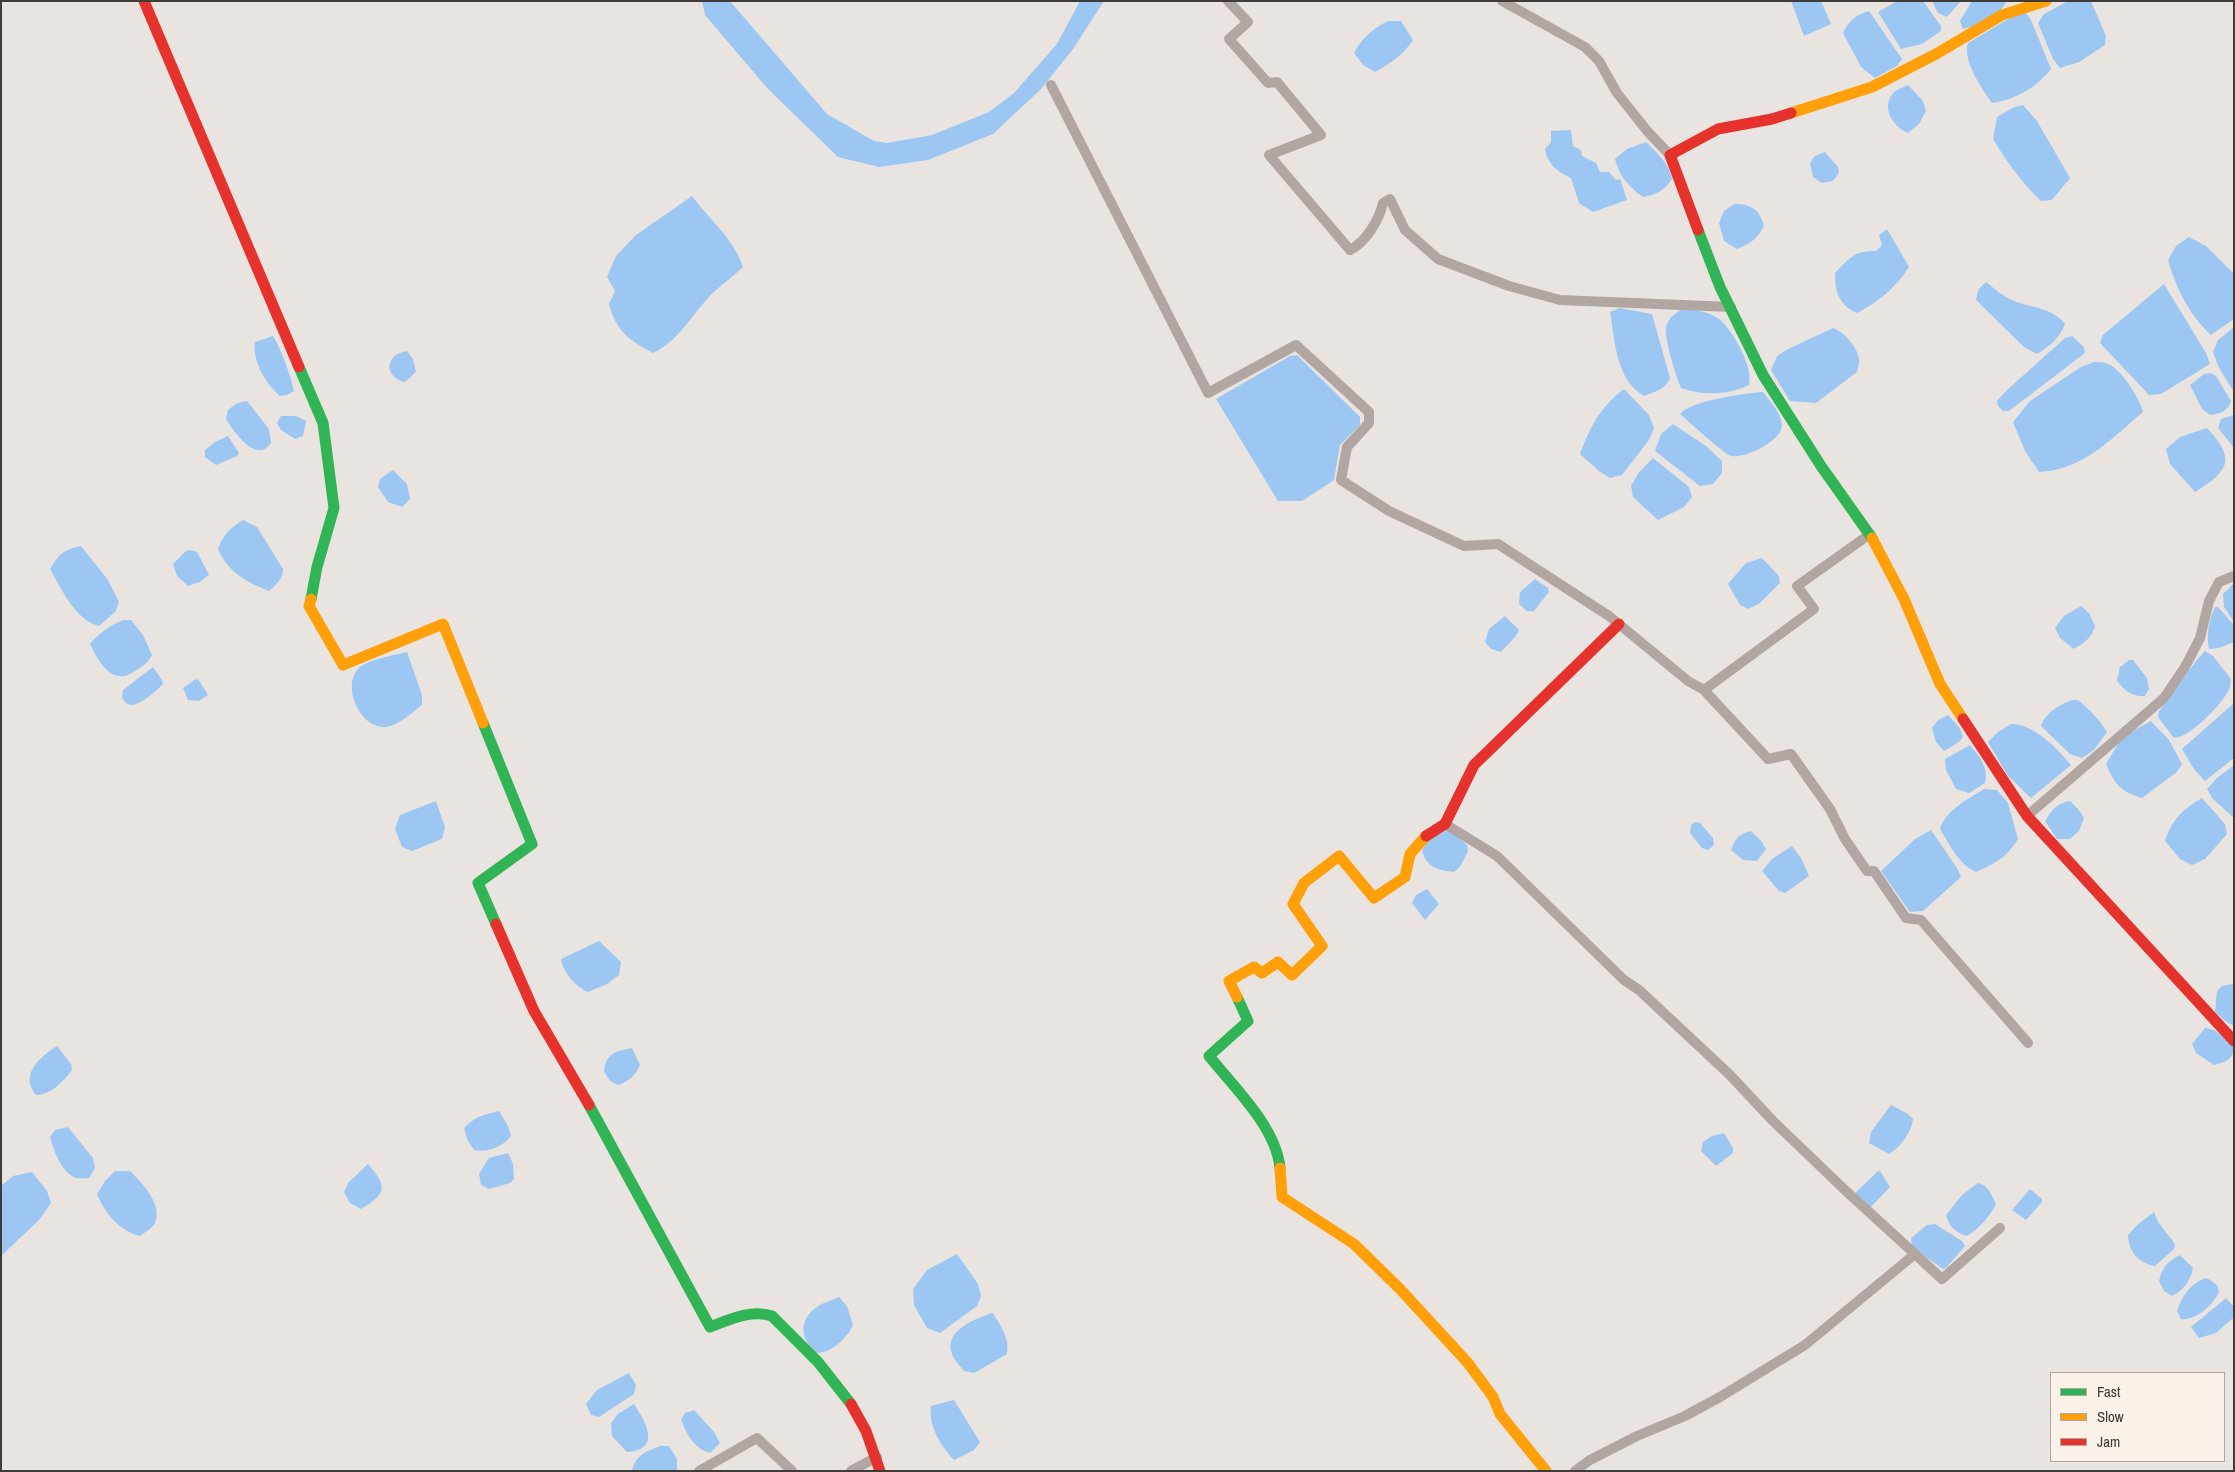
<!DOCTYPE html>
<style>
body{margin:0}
#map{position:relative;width:2235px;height:1472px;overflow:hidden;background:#e9e4df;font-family:"Archivo Narrow",sans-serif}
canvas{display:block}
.frame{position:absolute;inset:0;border:2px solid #3f3b38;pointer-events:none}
.legend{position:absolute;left:2050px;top:1372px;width:175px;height:90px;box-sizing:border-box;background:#faf1e9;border:1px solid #afa8a2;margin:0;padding:6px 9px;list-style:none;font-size:15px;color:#3f3b38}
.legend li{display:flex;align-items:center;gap:10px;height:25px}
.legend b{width:25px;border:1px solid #afa8a2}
</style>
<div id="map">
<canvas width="2235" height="1472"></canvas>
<div class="frame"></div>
<ul class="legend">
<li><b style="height:6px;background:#30b455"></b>Fast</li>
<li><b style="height:6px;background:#ff9f0a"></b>Slow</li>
<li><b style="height:6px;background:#e5322d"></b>Jam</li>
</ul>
</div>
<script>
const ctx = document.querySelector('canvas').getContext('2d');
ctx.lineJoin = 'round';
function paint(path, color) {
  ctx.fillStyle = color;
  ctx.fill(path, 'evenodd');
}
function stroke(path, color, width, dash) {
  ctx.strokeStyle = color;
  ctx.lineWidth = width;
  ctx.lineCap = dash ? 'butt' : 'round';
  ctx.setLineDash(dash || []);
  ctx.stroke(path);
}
paint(new Path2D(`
 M702,1H730L827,114L874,141L887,143L932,135L989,112L1014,93L1057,44L1080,1H1104L1073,49L1042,88L993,134L928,160L879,167L838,157L768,89L705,15Z
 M1791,1H1821L1831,24L1804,36Z
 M1897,1H1923L1941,26V31L1922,44L1901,49L1878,12Z
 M1932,1H1961L1947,17L1938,13Z
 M1972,1H2007C1994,22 1985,24 1963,29L1960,21Z
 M2068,1H2091L2106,36L2105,45L2079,62L2060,68L2053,59L2038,23L2044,14Z
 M1869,11L1902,59L1897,66L1875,78L1861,67L1843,33C1849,20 1856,15 1869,11Z
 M2026,13L2031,20L2051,69C2037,87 2015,100 1992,103C1982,89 1962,60 1968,43L2010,18Z
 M1388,21H1401L1413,40C1404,54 1390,64 1375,72L1363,65L1354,53C1362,38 1372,29 1388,21Z
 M1908,85L1923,101L1926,111L1919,124L1908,133C1893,127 1880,107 1894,92C1898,89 1903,87 1908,85Z
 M2023,105L2037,121L2070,178L2052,200L2041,201C2021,182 2007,162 1993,139L1997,117L2014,107Z
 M1571,130L1573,146L1581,150L1582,156L1596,163L1600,172H1609L1616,180L1620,179L1627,200L1593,212L1579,203L1571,178C1558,172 1547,164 1545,149L1551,142V131Z
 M1646,142C1657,153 1669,163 1672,179C1665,190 1656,195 1643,197C1629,187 1619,176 1615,159L1627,149Z
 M1825,152L1838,167L1839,173L1833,181L1822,183L1813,177L1810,163L1815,156Z
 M692,196C709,219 734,239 743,267C735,275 725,282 716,290C693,311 682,339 653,353C629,340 616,331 609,304L615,291L607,277L616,256L636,235Z
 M1734,204C1750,204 1760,209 1764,226C1758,238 1750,244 1737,249L1724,241L1719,223L1724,211Z
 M1887,229L1909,267C1896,288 1879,301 1857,313C1839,305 1835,292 1835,273C1849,259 1854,250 1876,251L1882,245L1879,235Z
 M2189,237L2206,246L2234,274V319L2211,335C2189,315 2176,288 2168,260L2176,246Z
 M1986,282C1994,288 2002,296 2012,300C2029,308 2053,307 2065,324C2060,338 2049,347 2037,354L2024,347L1976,300L1978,290Z
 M2164,284L2206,353L2210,364L2161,394L2149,395L2100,343L2103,335Z
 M1620,308L1652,314L1670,378C1666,389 1654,392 1644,396C1616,380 1615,341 1610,312Z
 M1685,308C1697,310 1709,312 1719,319C1733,330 1754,368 1749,385C1728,395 1703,396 1681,388C1676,376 1664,339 1666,327C1669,316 1677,312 1685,308Z
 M2234,327V392L2219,368L2213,352L2218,340Z
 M1833,328C1844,332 1858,347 1859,360C1860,363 1857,369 1857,372L1816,403L1790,401L1771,370L1777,356L1788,349Z
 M273,336C280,346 292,379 294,391L287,395L280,396C266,384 252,361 255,342Z
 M2072,336L2084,347L2085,353L2009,411H2003L1998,406L1997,401L2006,391L2065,338Z
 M407,351L413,359L416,372L405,382C385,378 383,355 407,351Z
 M1297,355L1360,417V425L1340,445L1334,480L1302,501H1278L1216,399L1290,356Z
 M2094,362C2097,362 2102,362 2106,363C2121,368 2139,397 2143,412C2111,439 2083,470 2039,472L2025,451L2013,422L2030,401L2081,367Z
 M2211,373L2216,376L2231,401C2228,411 2220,414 2210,415L2202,409L2190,385L2204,374Z
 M1624,389L1649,415L1654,428L1649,440L1622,475L1610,478L1599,471L1580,454C1590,427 1601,406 1624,389Z
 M1763,392C1770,401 1782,414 1782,426C1781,441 1745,459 1731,456C1724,454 1688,421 1680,414C1690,401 1746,393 1763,392Z
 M247,401L269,429L271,443C257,465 233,431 226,419L228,410L237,403Z
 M2234,415V448L2218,428L2221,419Z
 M281,416H296L306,421L303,436L295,439L281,430L277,423Z
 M1673,424L1706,446L1722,461V473L1713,484L1700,486L1655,451L1661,434Z
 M2207,428C2235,458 2231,470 2195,492L2170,464L2166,449L2180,437Z
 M228,436L239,453L237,456L216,465L205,457V450L215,442Z
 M1653,458L1689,487L1692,497L1684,507L1658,520L1633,497L1631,486L1639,472Z
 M393,470L407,484L410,499L402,507L388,502L378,487L380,479Z
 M243,520L257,527L283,569C283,579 276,585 269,591C246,582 228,572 218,549C223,535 230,528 243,520Z
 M81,546L108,580L119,602L116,611L99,626C75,620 61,588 50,569C60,553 63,550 81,546Z
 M191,550L197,552L209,575L200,582L188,586L177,576L173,564L186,551Z
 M1762,558L1779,576L1780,583L1760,603L1748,609L1740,605L1728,584L1746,563Z
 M1535,579L1548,588L1549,592L1534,611H1527L1519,604L1520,592Z
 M2234,583V622L2224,607L2223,594Z
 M2081,606L2089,613L2095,626C2092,638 2084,643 2074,649L2060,638L2055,628L2064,616Z
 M2215,607H2218L2234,625V642L2219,648L2209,649C2206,636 2209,619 2215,607Z
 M1505,616L1519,630L1516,636L1501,652L1491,649L1485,642L1489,629Z
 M123,620H131L143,635L152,655C148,663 142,667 135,671C113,687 99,663 90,644C99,633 109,626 123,620Z
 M2205,651L2213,656L2231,679C2230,682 2231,687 2229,690C2221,705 2191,737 2174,738L2158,717L2159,711L2196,661Z
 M407,652L422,695V705C411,713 397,728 382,727C359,725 343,688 357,670C364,660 395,655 407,652Z
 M2129,660H2133L2147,678L2149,689L2145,696C2132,697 2125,691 2117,681L2120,667Z
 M153,667L162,680L163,684C157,690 137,709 128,704C125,703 124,700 122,698L123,690Z
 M198,679L208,695L199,701L188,700L183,688L194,680Z
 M2072,700H2078C2090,710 2099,719 2107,732L2094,750L2082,758L2070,754L2041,726C2045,713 2059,705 2072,700Z
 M2234,703V758L2205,781L2194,769L2182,749Z
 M1948,715L1960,728L1963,737L1959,742L1944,751L1936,742L1932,728L1938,720Z
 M2151,721L2169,740L2182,764L2177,772L2142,798C2120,791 2115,785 2106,764L2122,737Z
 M2011,724C2034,724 2057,748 2071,765L2031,798L2008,776L1988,742L1998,732Z
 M1970,745C1980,757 1989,768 1985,783L1969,793L1956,789L1946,770L1945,759Z
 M2234,765V818L2213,799L2207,789L2217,778Z
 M1984,789L1997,790L2008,803L2018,839C2006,858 1996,863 1976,872C1958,864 1950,845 1940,829C1945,811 1968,799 1984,789Z
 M2202,798L2225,824L2227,834L2205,859L2192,865L2180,859L2165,841C2173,818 2182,810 2202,798Z
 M436,801L445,827L442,839L412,851L402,847L395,829L400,815Z
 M2070,801L2079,810L2084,818L2079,831L2070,839H2057L2045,821C2052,810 2057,803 2070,801Z
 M1695,822L1700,823L1713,838L1714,845L1708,850L1702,848L1690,833L1691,825Z
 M1449,829L1467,845L1468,851L1460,867L1454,872C1437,870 1426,867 1422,850L1429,840Z
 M1931,830L1957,868L1961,877L1923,911L1910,912L1881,871L1915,839Z
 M1751,831L1762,842L1766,849L1757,861L1743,860L1731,850C1735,838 1739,834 1751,831Z
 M1792,846L1801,858L1809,876L1785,893L1779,891L1762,871L1772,859Z
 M1427,889L1439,904L1425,920L1412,903L1416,895Z
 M599,941L621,962L619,975L607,984L588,992C576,987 563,973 561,959Z
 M2232,984L2234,985V1026L2225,1021L2215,1012L2217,991L2222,986Z
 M2205,1028L2214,1030L2233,1044C2235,1058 2227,1062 2214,1065L2196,1053L2192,1044Z
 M57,1046L71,1064L72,1070C62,1083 52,1094 36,1095C19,1074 40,1057 57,1046Z
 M632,1048L640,1065C635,1076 629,1081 618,1085L610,1081L604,1071C606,1053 616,1051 632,1048Z
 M1891,1105L1908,1114L1913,1119C1912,1131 1900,1148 1889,1154L1869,1143L1871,1132Z
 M499,1111L508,1126L511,1136C502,1147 488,1153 474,1150L467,1139L464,1128C474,1117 485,1114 499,1111Z
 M68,1127L93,1158L95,1168L89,1178C85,1178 79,1179 76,1178C61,1172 54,1151 50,1137L55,1130Z
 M1724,1133L1733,1148V1153L1716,1166L1701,1151L1703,1142L1712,1136Z
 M508,1153L513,1164L514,1179L510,1183L489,1189L481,1185L479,1174L489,1158Z
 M368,1164C387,1186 388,1193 361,1209L350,1203L344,1192L348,1183Z
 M115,1171H130C142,1183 163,1204 155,1223C153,1228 145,1232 140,1236C120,1231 105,1214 97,1194L105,1181Z
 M1878,1171H1880L1890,1187L1871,1207L1862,1201L1855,1193Z
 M32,1172L47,1191L51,1203L39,1220L1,1256V1186L13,1176Z
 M1978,1183C1988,1185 1992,1195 1996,1204C1990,1216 1979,1229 1967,1236C1955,1232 1949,1227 1946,1215L1962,1195Z
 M2030,1189L2042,1199V1202L2026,1220L2012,1210Z
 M2154,1212L2158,1222L2175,1244L2174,1249L2155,1266C2139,1263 2129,1253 2128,1235L2137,1225Z
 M1935,1224L1962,1241L1965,1246L1947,1267L1943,1269L1912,1247L1911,1238L1927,1225Z
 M957,1254L978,1284L981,1296L977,1306L940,1333L927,1328L914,1305L913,1289L927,1270Z
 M2180,1255L2193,1268C2191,1280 2183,1291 2172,1296L2164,1291L2159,1281C2162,1267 2168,1261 2180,1255Z
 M2207,1278L2217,1285L2219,1292C2213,1305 2196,1321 2181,1319L2177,1311C2182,1296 2191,1282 2207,1278Z
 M839,1297L847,1306L853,1325C847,1338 832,1353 817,1353C800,1339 798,1320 817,1307C823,1302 832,1301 839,1297Z
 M2226,1298L2234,1307L2233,1318L2216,1333L2199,1338L2191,1327Z
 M993,1313C1001,1327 1010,1338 1007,1354L974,1373L964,1371C960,1366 954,1360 952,1354C943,1331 976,1318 993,1313Z
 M629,1373L636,1385L634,1394L599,1417L591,1415L586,1404L597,1390Z
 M954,1400L980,1442L974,1450L954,1460C941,1446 928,1426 931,1406Z
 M634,1404C646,1422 662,1450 627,1452L612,1436L611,1423L618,1414Z
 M694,1410L714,1432L720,1443L710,1453C694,1448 686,1434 681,1419L685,1413Z
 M660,1446H669L677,1459V1471H632C635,1456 646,1451 660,1446Z`), '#9dc7f3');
stroke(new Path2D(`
 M1228,1L1248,22L1229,39L1268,83L1277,82L1321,135L1269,155L1350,250C1366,242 1379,220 1383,203L1390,199L1405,230L1438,259L1509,286L1560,300L1731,307
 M1502,1L1585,47L1599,61L1617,93L1648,132L1670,155
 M1051,85L1208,393L1296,345L1369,412V423L1347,447L1341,480L1389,511L1464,546L1498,544L1609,616L1688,681L1704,690L1814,609L1797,586L1870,534
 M1704,690L1768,759L1791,754L1830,809L1845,839L1867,871H1874L1906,918L1921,920L2028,1043
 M2027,816L2164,698L2185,667L2200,638L2209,601L2219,582L2234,576
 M1445,824L1497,856L1624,980L1639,990L1729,1074L1773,1121L1846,1191L1915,1254
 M699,1471L757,1438L792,1471
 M851,1471L877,1457
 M1575,1471L1590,1460L1637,1436L1685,1416L1720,1397L1805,1345L1915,1254L1942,1279L2000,1228`), '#b2a6a3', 10);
stroke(new Path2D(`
 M1698,230L1720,287L1763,375L1821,466L1872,538
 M299,367L323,423L334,508L317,567L311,599
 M483,723L532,844L478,883L496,924
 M1237,997L1248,1021L1209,1056C1234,1087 1276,1127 1280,1168
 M589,1105L710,1327C729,1320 751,1309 772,1316L818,1362L851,1404`), '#30b455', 11);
stroke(new Path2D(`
 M1791,113L1872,87L1936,54L2002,15L2046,1
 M1872,538L1904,599L1940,684L1963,719
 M311,599L309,606L343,665L443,624L483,723
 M1237,997L1229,981L1254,967L1262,973L1278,962L1292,975L1322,946L1293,904L1304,883L1339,856L1374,898L1405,877L1410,854L1426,836
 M1280,1168L1282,1197L1354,1244L1400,1289L1468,1363L1493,1397L1500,1414L1546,1471`), '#ff9f0a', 11);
stroke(new Path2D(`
 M144,1L299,367
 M1698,230L1670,155L1718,129L1772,119L1791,113
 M1963,719L2027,816L2234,1041
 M1426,836L1445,824L1474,765L1619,624
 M496,924L534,1011L589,1105
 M851,1404L866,1431L880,1471`), '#e5322d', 11);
</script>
